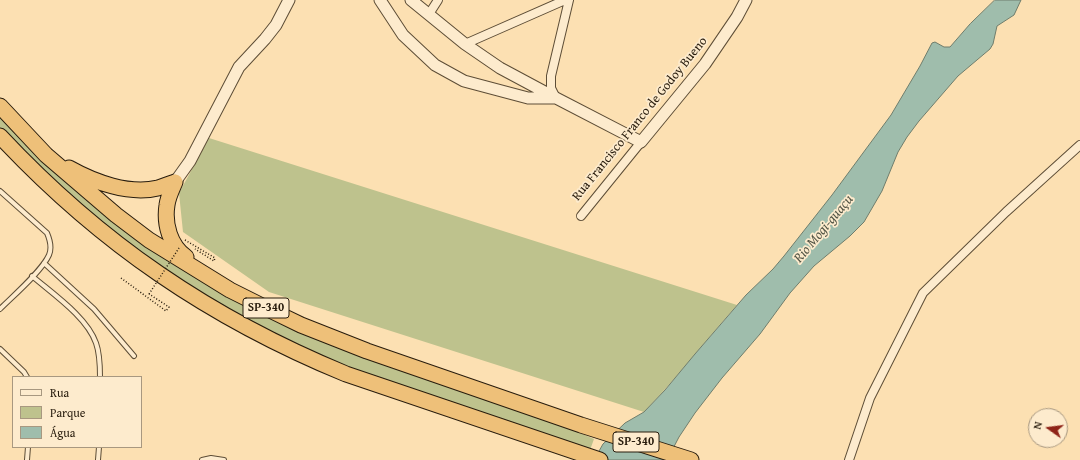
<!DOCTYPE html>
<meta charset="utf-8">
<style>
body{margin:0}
#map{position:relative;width:1080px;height:460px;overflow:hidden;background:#fce0b2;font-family:"Gentium Book Plus",serif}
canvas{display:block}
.legend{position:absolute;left:12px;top:376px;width:130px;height:72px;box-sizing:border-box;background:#fdebcd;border:1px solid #a89880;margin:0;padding:5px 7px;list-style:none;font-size:12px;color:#281c0d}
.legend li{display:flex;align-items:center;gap:8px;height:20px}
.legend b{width:20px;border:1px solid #a89880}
.north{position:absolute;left:1028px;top:408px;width:40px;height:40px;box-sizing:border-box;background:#fdebcd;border:1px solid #a89880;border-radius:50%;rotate:284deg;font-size:11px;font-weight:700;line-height:16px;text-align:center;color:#281c0d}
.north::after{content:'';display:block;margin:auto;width:14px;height:18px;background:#8f2418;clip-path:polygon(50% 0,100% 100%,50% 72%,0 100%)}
</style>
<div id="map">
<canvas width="1080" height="460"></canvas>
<ul class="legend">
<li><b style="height:5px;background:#fdebcd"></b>Rua</li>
<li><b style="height:11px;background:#bec28d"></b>Parque</li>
<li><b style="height:11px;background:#9fbdac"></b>Água</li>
</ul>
<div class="north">N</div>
</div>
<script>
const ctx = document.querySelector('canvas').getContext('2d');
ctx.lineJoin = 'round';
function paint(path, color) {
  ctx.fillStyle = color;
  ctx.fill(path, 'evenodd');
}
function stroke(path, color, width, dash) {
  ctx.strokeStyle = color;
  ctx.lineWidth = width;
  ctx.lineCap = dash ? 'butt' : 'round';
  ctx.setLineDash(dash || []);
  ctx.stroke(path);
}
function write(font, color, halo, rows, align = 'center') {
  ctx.font = font + ' "Gentium Book Plus",serif';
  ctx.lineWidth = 3.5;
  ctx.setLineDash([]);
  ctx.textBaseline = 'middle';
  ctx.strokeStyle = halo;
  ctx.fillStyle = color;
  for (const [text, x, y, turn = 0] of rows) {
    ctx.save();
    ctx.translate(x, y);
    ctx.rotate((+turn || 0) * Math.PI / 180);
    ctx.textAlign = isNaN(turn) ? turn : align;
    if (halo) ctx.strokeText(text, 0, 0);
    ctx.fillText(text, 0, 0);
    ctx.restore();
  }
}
paint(new Path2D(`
 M0,113L218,289L552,421L594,439L590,450L334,364L212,302L89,216L0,129Z
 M209,138L737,305C706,340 677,378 644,412L269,292L183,232L179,193Z`), '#bec28d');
const water = new Path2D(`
 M995,0H1021L1014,15L997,26L993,44L990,49L958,76L919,121L907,137L898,152L882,191L864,222L850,236L814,266L790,293L760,334L722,378L695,413L679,437L667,460H594L603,444L625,423L644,412L665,390L695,354L746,295L773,269L784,256L832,195L891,115L920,66L932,43L935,42L944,47H950L970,24Z`);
paint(water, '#9fbdac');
stroke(water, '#6f7d6c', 1);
const service = new Path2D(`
 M0,191L47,233C50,240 52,248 49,255C42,271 13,296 0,309
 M44,263L94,309L134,356
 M32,276C53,294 87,317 96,343C100,354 100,366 100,377
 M0,349L24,372L27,377
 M27,460L28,447
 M98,460L99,447
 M202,460L211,458L224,460`);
const minor = new Path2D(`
 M429,14L438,0
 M465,44L565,0
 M556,98L551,88V76L569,0
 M581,216L641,142
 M849,460L870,398L923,293L1006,212L1080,145`);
const tertiary = new Path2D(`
 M380,0L403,35L435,65L464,81L528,98H554
 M411,0L465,44L500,68L556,98L641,142L705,64L737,17L746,0
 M175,182L190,161L239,67L265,39L276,25L289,0`);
const motorway = new Path2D(`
 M0,106L46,155L116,215L149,240L230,290L268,309L301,325L367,351L581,425L691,460
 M0,136C100,243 210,318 346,374L600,460
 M69,168C94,182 129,195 158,188C164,186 169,184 175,182
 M175,182C172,189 168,197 167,205C164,224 170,246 186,257`);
stroke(service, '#5d4d36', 6);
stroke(minor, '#5d4d36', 10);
stroke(tertiary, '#5d4d36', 13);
stroke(motorway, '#281c0d', 17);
stroke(new Path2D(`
 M185,240L215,258L214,261L195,249
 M121,278L166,311L169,307L149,294`), '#281c0d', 1.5, [1, 2]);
stroke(service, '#fdebcd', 4);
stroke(minor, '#fdebcd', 8);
stroke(tertiary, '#fdebcd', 11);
stroke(motorway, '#eec079', 15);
stroke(new Path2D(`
 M149,294L179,248`), '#281c0d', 1.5, [1, 2]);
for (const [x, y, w] of [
 [266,308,46],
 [636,442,46]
]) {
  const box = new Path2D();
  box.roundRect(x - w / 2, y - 10, w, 20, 3);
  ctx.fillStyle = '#fdebcd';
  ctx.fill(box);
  stroke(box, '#281c0d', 1);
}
write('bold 12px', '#281c0d', null, [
 ["SP-340",266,308],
 ["SP-340",636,442]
]);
write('13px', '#281c0d', '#fdebcd', [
 ["Rua Francisco Franco de Godoy Bueno",640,119,-51]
]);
write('italic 14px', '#525445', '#fdebcd', [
 ["Rio Mogi-guaçu",824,229,-50]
]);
</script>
